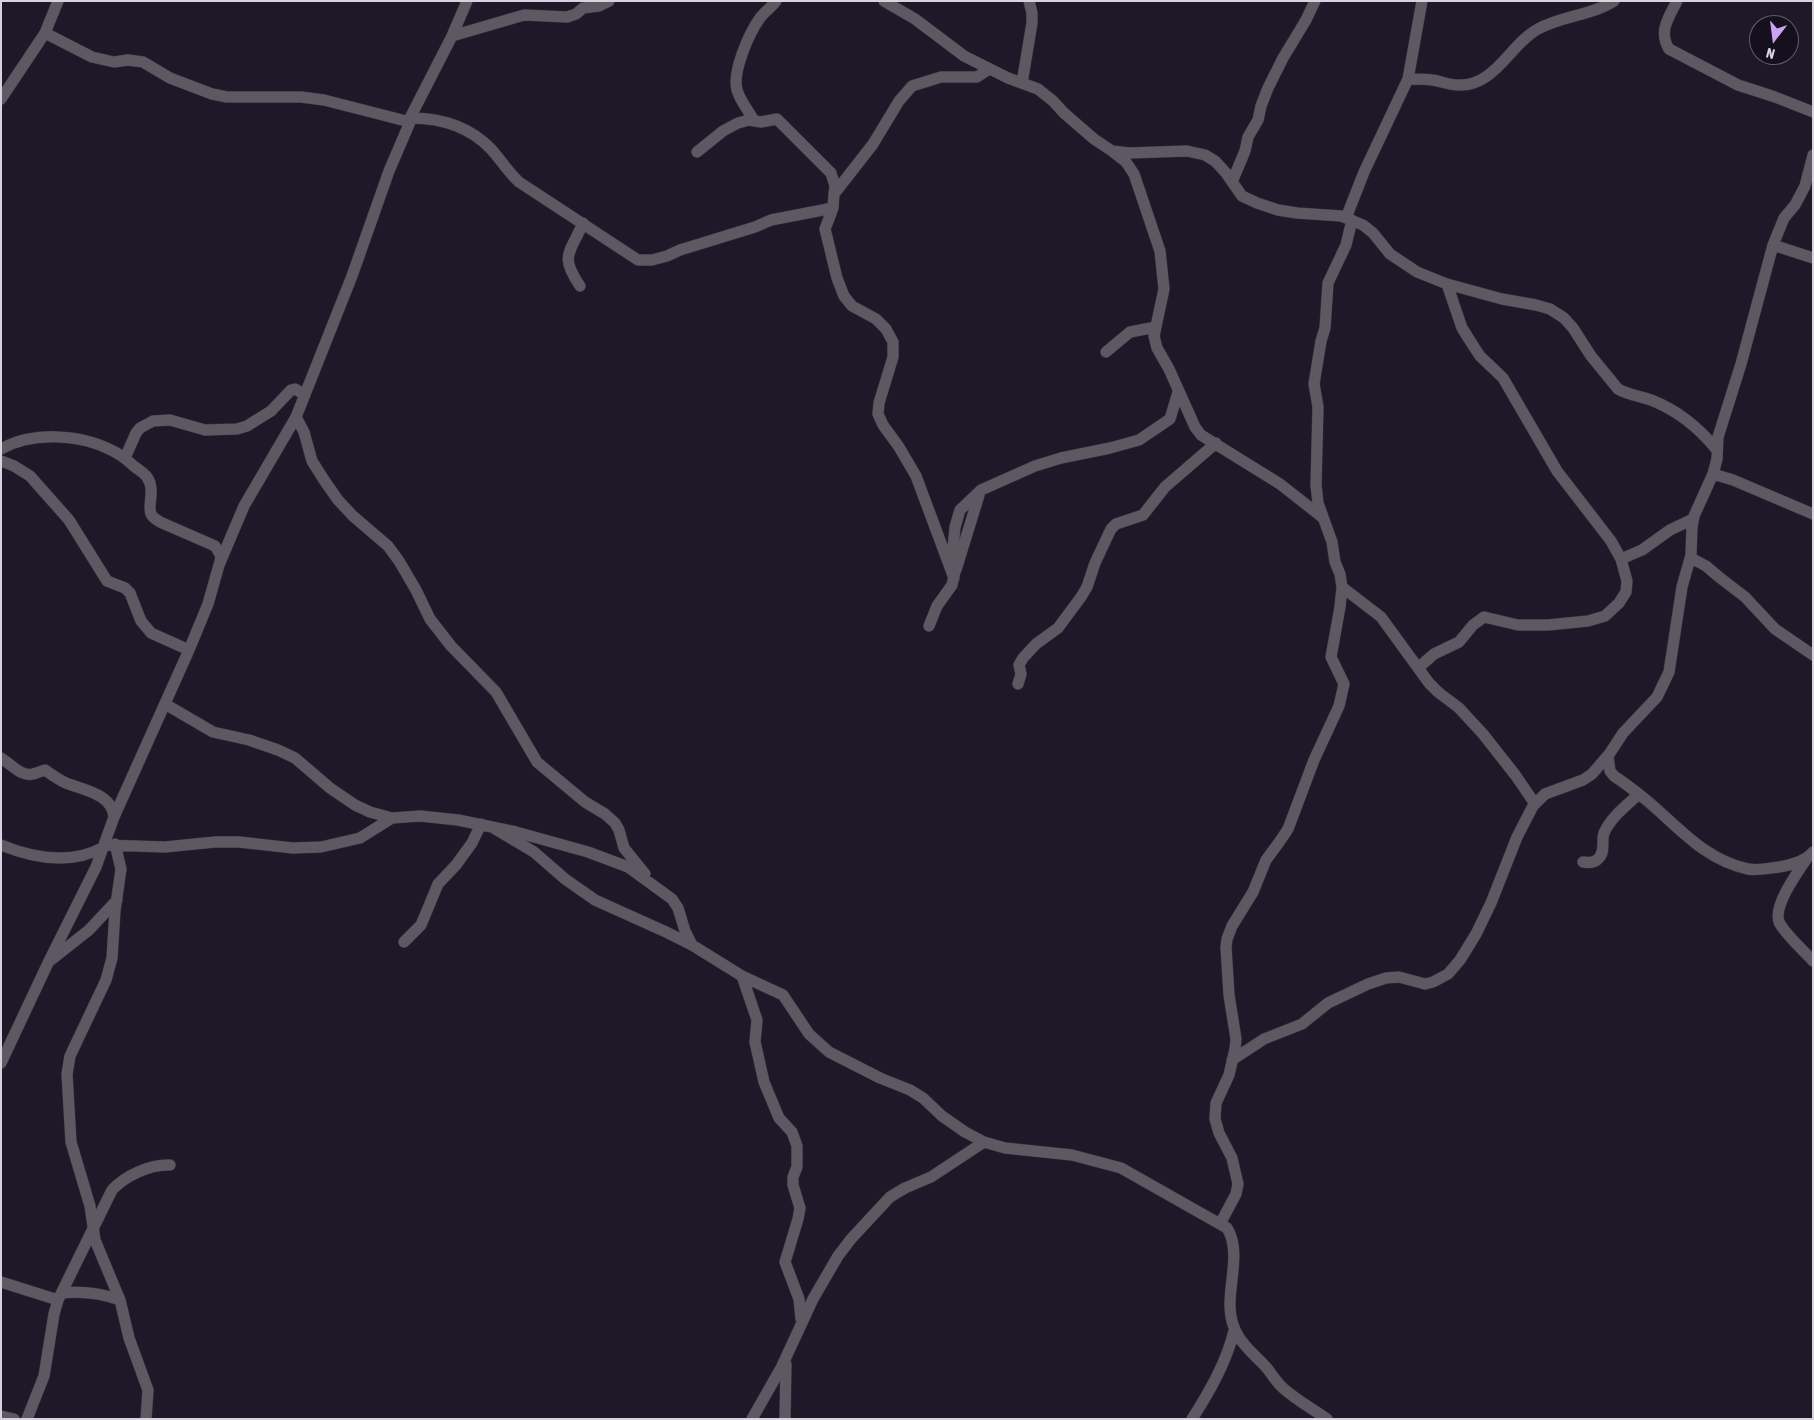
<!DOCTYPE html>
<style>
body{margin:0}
#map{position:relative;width:1814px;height:1420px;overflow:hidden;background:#1f1828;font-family:"Asap Condensed",sans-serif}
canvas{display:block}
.frame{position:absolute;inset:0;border:2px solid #d7d2dd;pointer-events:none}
.north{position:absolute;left:1749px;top:15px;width:50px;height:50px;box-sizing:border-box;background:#160f1e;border:1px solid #635d6a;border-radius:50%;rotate:195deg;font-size:14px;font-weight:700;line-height:20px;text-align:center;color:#d7d2dd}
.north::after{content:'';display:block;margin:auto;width:18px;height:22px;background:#c8a6ef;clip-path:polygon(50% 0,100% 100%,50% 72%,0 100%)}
</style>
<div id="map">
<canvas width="1814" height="1420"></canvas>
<div class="frame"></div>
<div class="north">N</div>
</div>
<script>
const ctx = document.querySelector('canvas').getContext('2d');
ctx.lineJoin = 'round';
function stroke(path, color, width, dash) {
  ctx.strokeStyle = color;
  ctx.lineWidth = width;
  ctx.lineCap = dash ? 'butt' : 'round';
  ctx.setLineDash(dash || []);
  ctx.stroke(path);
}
const minor = new Path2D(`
 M884,1L915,19L964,56L1008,78L1038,89L1053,101L1064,113L1094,139L1112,151L1129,153L1187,151L1205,155L1215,161L1226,173L1242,196L1257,203L1278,210L1297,213L1341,216L1363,225L1373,233L1390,254L1417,272L1447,284L1502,299L1536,305L1550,309L1564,318L1573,328L1591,356L1618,389C1628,395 1640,396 1651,400C1677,410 1700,429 1717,450
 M1677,1C1669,17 1658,31 1669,49L1738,85L1775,97L1813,112
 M45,33L92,57L114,62L128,60L143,62L170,78L212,94L227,97H301L324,100L410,122
 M452,36L524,15L567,17L576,14L583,8L599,6L609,1
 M1408,79C1416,79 1424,79 1432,80C1440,81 1449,85 1458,85C1495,87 1510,44 1538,29C1561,16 1593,15 1614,1
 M1022,83L1032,23V13L1029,1
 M1,99L45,33L58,1
 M410,118C441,118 469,126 491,149C501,160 508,172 519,182L638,260H652L667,256L680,250L755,227L771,220L833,208
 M754,121C749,111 740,101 737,90C732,72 749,33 760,18C764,12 771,8 776,1
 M1112,151L1126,162L1134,174L1160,251L1164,289L1154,336L1157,348L1169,369L1195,427L1201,435L1280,484L1322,517
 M697,152L723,131L738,123L749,120L761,122L777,119L831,173L835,186L834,194
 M1232,182L1245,151L1248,137L1258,120L1261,106L1268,88L1283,58L1306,20L1315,1
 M1346,218L1364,172L1408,79L1422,1
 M1352,220L1346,245L1328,283L1325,328L1321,341L1314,384L1318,407L1316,485L1318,503L1332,542L1335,562L1340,574L1342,587L1381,617L1429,683L1438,692L1459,708L1483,734L1516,776L1535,804
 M1773,245L1813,258
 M580,286C559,255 570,254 583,223
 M1106,352L1130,332L1156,327
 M296,417L304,432L312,461L324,480L338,500L353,516L388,546L399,561L416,590L430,619L451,646L496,692L537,762L585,802L605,814L615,823L619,830L624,848L645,874
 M1,449C33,431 81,434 113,451C122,455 128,461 135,467C139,470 144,473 147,477C156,490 147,506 151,514C153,518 157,520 160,522L215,546L221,556L220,561
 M125,458L136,433L140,428L153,421L170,420L205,430L237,429L247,426L271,411L291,390L295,389L305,395
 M1,461L14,466L30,476L69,520L107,581L125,588L130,593L141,621L151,633L189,650
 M1713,474L1733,480L1813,514
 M1691,558L1706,566L1719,577L1745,597L1775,629L1813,655
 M1621,559L1642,550L1670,530L1693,519
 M956,570L980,492
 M954,578L916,476L899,447L883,425L878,414L879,403L893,357V342L886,329L876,319L852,306L844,296L837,278L825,229L833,208L834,194L873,144L899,101L912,86L941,77H977L989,69
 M929,626L937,606L952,585L955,571L953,548L955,527L960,510L981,490L1035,466L1061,458L1110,448L1139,440L1170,419L1178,392
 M1418,668L1434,654L1459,642L1473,625L1484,617L1518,625H1548L1588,621L1605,616L1619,603L1626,592L1627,581L1621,559L1611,541L1557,471L1503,378L1480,356L1474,347L1462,328L1447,284
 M1018,684L1021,674L1019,665L1023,658L1036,644L1058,628L1081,597L1087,587L1095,563L1111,529L1116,524L1143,515L1165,487L1216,443
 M165,704L213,732L249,740L278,750L295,758L330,788L355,805L370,812L392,818
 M1608,756L1610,771L1614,776C1625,783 1635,791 1645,799C1678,826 1704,860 1748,869C1758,871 1769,868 1779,867C1791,865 1805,862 1813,852
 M1,758C11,764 21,777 33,774C38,773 41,771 45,770C52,775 59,780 66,783C84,790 112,794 114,817
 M492,827L534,852L565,879L595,900L666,932L692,945L742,976L783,995L809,1034L829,1052L880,1078L910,1090L923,1098L942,1116L965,1132L984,1142L1005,1148L1072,1155L1121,1168L1227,1228C1241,1250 1229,1283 1230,1307C1231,1337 1248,1348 1266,1367C1272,1374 1276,1382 1283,1388C1296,1400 1313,1409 1327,1419
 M115,844L121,869L115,911L112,958L106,980L70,1056L67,1074L71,1142L90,1206L95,1240L120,1300L129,1338L148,1390L146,1419
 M1,845C33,858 70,865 102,848
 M104,845L165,847L215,842H239L293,848L321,847L360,838L392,818L420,816L458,820L516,832L588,852L628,867L672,899L678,908L685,931L692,945
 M1807,858C1798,872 1773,905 1779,922C1784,933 1804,951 1813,961
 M1583,862C1589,863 1594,863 1598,859C1606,852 1601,841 1604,833C1611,817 1627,805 1639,794
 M404,942L421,925L438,884L456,865L472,843L481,824
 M51,960L89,930L117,900
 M742,976L757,1020L755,1042L764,1082L779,1118L792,1132L797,1146V1167L793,1177V1185L800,1208L798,1219L785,1262L799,1299L801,1319
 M1232,1060L1264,1039L1302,1024L1328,1003L1368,984L1386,978L1399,977L1425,984L1433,982L1448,974L1460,960L1476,934L1491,903L1517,837L1533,806L1545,794L1583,780L1592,774L1610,753L1623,733L1657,697L1669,672L1682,587L1691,555L1692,527L1694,516L1713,474L1717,459L1718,437L1741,364L1773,245L1784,218L1795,205L1805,186L1813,155
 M1,1063L48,963L96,867L114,817L189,650L208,604L219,565L244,506L296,417L352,276L389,171L410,122V118L452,36L467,1
 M1220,1224L1236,1194L1238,1184L1232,1158L1219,1133L1215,1119L1216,1103L1229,1075L1235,1049L1236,1039L1229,995L1226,947L1227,939L1232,926L1253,892L1266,860L1280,841L1288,829L1314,760L1339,706L1344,684L1331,657L1340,607L1342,587
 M1,1282L58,1300
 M62,1293C83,1291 100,1293 120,1300
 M1,1416L14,1419
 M27,1419L44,1376L54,1314L58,1300L112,1190C125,1176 150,1164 170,1165
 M752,1419L781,1368L813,1299L838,1256L851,1239L890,1197L905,1188L931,1177L984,1142
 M785,1419L786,1364
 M1192,1419C1210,1391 1226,1363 1234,1331`);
stroke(minor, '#393241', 12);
stroke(minor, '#5d5962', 11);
</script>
